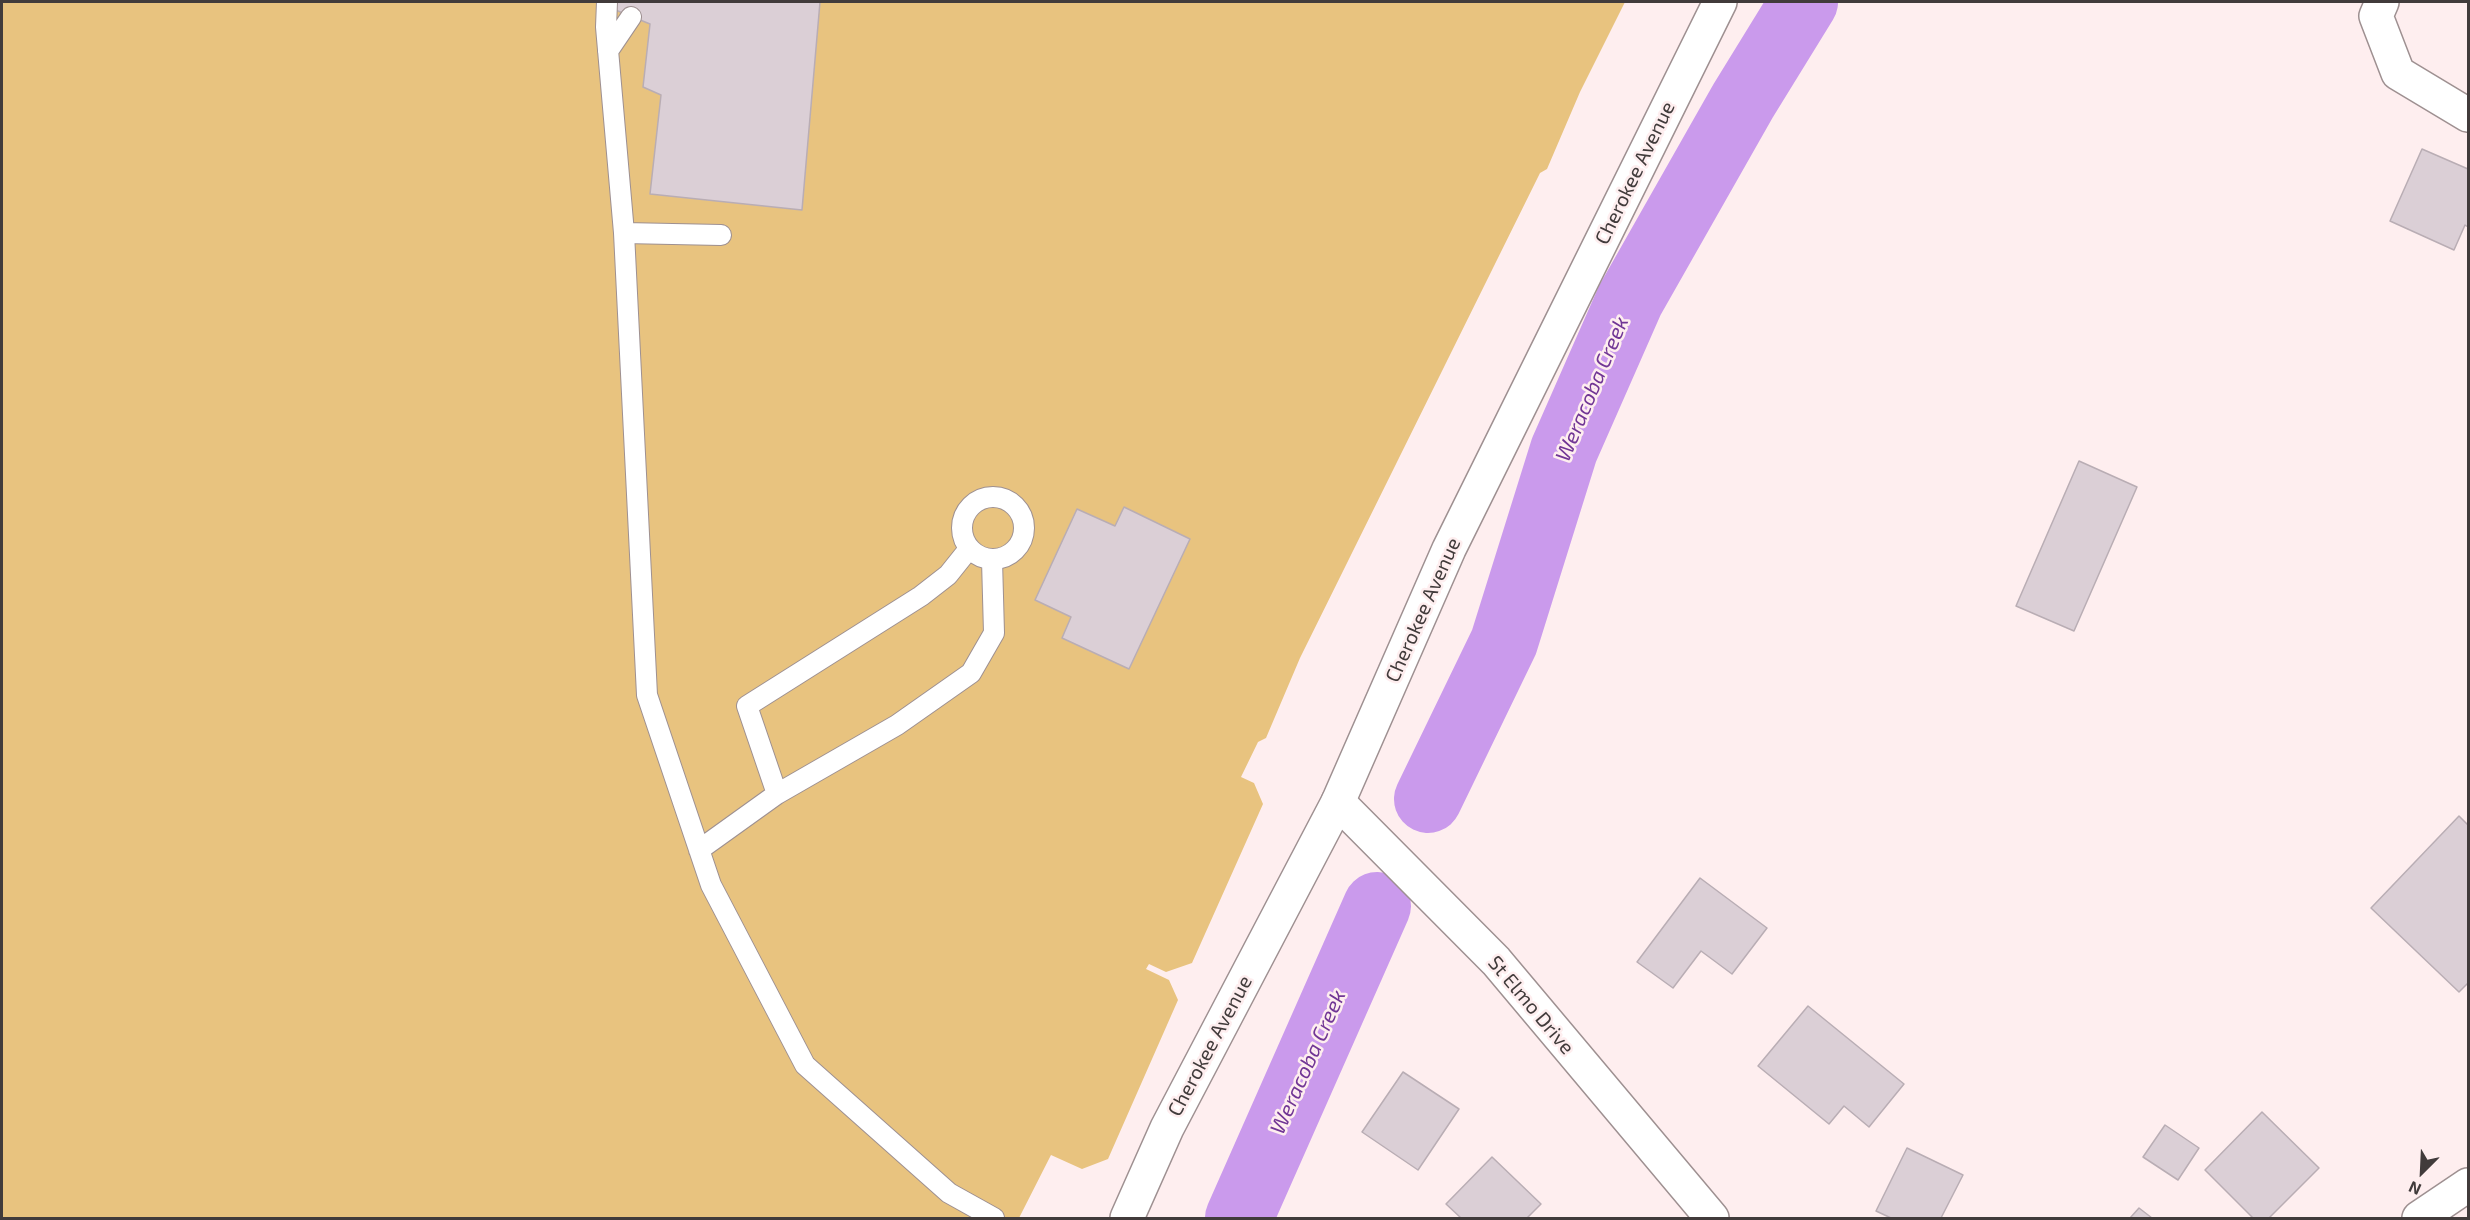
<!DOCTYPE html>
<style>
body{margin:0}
#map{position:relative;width:2470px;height:1220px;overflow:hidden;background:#feeeef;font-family:"Exo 2",sans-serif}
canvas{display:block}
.frame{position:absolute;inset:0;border:3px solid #413b3b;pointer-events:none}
.north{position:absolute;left:2392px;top:1142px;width:60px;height:60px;-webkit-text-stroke:4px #feeeef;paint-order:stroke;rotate:204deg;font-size:16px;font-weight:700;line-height:24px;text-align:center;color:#413b3b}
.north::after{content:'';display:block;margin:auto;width:21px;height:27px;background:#413b3b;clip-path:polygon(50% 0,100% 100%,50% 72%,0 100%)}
</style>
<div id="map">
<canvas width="2470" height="1220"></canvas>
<div class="frame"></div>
<div class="north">N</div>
</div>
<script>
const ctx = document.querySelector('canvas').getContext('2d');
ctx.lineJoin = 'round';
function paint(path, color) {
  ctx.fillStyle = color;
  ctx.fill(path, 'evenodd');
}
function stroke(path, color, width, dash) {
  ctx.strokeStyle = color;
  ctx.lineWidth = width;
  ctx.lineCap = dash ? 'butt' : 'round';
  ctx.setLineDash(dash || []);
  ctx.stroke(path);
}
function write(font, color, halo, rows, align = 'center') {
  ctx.font = font + ' "Exo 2",sans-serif';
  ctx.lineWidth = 5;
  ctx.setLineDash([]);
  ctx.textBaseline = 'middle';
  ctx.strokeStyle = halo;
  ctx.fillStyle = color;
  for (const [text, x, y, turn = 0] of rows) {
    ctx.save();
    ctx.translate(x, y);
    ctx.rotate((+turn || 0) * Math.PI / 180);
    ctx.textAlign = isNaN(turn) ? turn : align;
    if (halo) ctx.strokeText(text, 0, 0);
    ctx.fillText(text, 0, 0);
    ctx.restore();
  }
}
paint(new Path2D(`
 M2,2H1625L1580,92L1547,169L1540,173L1300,658L1266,738L1258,742L1241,777L1254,783L1263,804L1192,963L1166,972L1149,964L1146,969L1169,980L1178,1000L1108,1159L1082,1169L1051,1155L1019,1218H2Z`), '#e8c37f');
stroke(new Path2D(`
 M1428,799L1504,642L1564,450L1630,300L1743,101L1804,2
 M1239,1218L1377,906`), '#ca9aec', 68);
const building = new Path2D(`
 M614,2H820L802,210L650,194L661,95L643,87L650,24L613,9Z
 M2422,149L2468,169V227L2465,225L2454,250L2390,221Z
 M2079,461L2137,487L2074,631L2016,606Z
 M1124,507L1190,539L1129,669L1062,638L1071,617L1035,600L1077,509L1115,526Z
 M2459,816L2468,825V983L2459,992L2371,908Z
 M1700,878L1767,928L1732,974L1701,951L1673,988L1637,962Z
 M1808,1006L1904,1084L1869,1127L1844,1106L1829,1124L1758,1066Z
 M1403,1072L1459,1109L1418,1170L1362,1132Z
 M2262,1112L2319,1168L2269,1218H2253L2205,1170Z
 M2165,1125L2199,1148L2178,1180L2143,1157Z
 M1907,1148L1963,1175L1941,1218H1891L1876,1211Z
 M1492,1157L1541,1204L1527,1218H1461L1446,1204Z
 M2139,1208L2152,1218H2130Z`);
paint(building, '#dbcfd6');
stroke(building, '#b9adb4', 1.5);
const service = new Path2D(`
 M607,2L606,27L624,233L647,695L711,885L805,1065L949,1193L994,1218
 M608,51L631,17
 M624,233L721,235
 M962 528a31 31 0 1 1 62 0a31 31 0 1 1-62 0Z
 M777,794L897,725L971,673L994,633L992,560
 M699,850L777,794L747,706L921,596L948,575L968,550`);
const minor = new Path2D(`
 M2382,2L2376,16L2398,73L2468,115
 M1338,802L1496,961L1712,1218
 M2419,1218L2468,1185`);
const tertiary = new Path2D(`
 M1127,1218L1167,1128L1338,802L1449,549L1720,2`);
stroke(service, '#9e9091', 22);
stroke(minor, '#9e9091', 36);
stroke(tertiary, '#9e9091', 36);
stroke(service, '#fff', 20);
stroke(minor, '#fff', 33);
stroke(tertiary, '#fff', 33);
write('20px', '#413b3b', '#feeeef', [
 ["Cherokee Avenue",1635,173,-64],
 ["Cherokee Avenue",1423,610,-66],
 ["St Elmo Drive",1531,1005,50],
 ["Cherokee Avenue",1210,1046,-62]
]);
write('italic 21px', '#713695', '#feeeef', [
 ["Weracoba Creek",1592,389,-67],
 ["Weracoba Creek",1308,1062,-66]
]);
</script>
